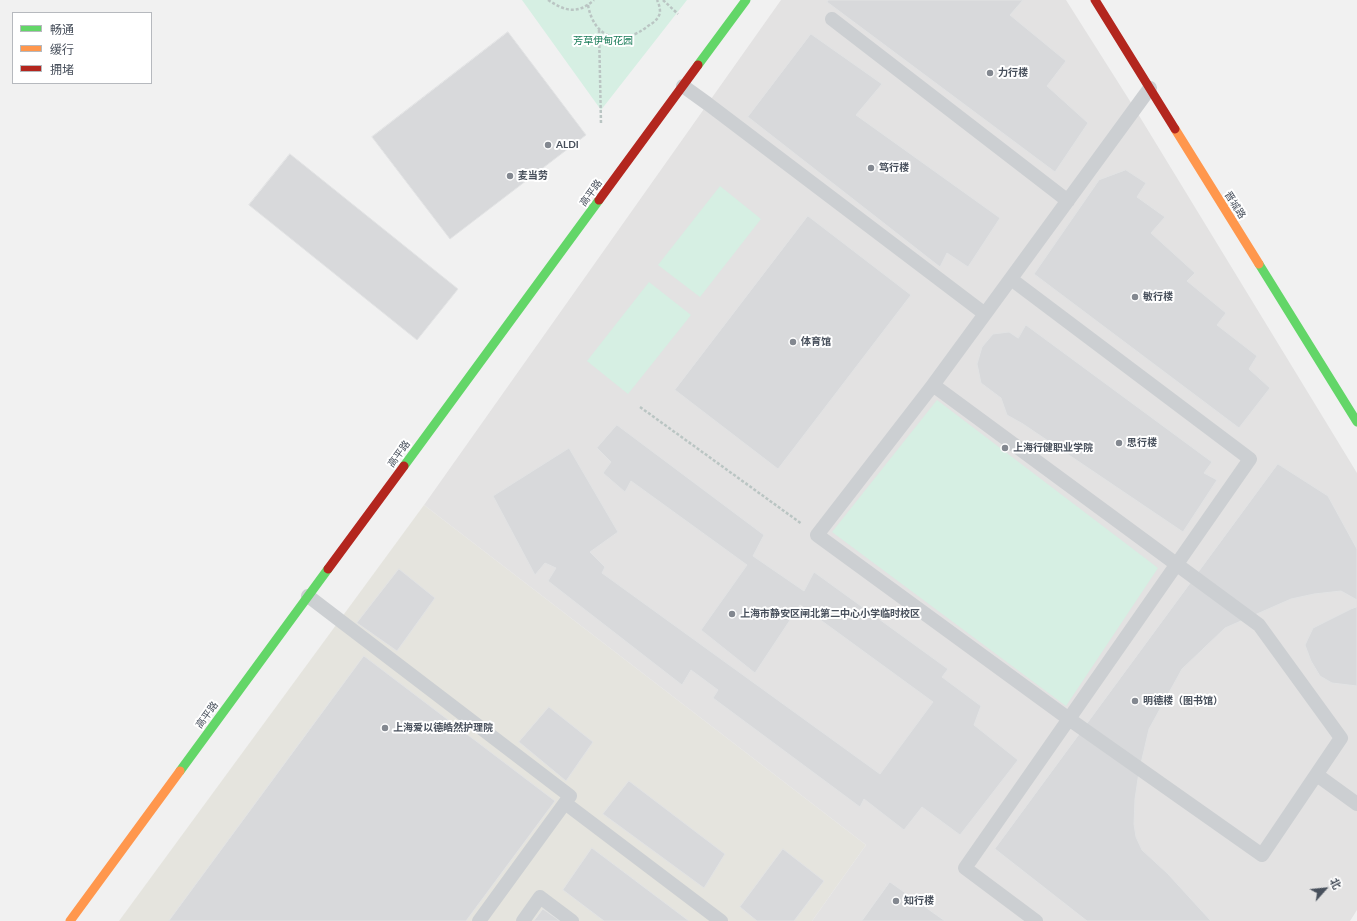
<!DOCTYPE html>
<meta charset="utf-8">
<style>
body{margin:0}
#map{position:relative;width:1357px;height:921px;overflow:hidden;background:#f1f1f1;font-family:Lato,"Noto Sans SC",sans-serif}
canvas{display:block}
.legend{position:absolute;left:12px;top:12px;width:140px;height:72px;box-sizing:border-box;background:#fff;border:1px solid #b6b9be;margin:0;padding:5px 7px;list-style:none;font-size:12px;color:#48505c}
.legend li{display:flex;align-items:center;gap:8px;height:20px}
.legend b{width:20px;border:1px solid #b6b9be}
.north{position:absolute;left:1305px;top:869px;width:40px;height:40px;-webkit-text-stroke:3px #fff;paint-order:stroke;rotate:63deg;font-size:11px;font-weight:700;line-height:16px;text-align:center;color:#48505c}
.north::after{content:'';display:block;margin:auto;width:14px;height:18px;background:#48505c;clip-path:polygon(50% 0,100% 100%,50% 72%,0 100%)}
</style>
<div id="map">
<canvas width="1357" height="921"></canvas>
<ul class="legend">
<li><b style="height:5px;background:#63d668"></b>畅通</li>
<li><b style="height:5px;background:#ff974d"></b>缓行</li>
<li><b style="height:5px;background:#b3261e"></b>拥堵</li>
</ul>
<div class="north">北</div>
</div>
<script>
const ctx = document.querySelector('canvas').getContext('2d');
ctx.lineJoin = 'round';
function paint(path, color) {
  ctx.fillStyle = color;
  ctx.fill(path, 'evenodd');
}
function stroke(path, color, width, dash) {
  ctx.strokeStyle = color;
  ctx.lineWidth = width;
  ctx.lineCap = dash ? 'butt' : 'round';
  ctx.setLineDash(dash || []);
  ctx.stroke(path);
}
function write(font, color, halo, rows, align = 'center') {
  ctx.font = font + ' Lato,"Noto Sans SC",sans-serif';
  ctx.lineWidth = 4;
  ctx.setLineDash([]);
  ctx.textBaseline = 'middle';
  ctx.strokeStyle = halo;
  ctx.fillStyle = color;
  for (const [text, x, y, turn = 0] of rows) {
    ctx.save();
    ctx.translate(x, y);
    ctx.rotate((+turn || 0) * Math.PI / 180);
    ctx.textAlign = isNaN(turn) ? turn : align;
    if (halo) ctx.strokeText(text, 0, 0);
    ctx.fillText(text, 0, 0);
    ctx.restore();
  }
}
paint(new Path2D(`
 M424,505L866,845L812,921H119Z`), '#e5e4de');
paint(new Path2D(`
 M781,0H1066L1135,109L1357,473V910L1350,921H812L866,845L424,505Z`), '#e3e2e2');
paint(new Path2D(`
 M522,0H687L601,110Z
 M720,186L761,219L700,297L658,265Z
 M649,282L691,315L628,394L587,361Z
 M937,400L1158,568L1066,706L832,532Z`), '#d6efe3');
const building = new Path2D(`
 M829,0H1023L1010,15L1066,61L1047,86L1088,123L1055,172L827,2Z
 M508,32L586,135L450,239L372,137Z
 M811,34L882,84L856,115L1000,218L968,267L947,253L940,267L748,117Z
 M290,154L458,289L417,340L249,205Z
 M1126,170L1146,183L1137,197L1165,217L1151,233L1195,273L1187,281L1226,313L1217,325L1257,356L1249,369L1270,388L1239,428L1034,274L1099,180Z
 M808,216L911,295L778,469L675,390Z
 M1026,325L1212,462L1204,473L1217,480L1183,532L1023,424L1007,415L1001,398L981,383L977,364L982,347L993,334L1009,332L1018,338Z
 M617,425L764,535L753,556L804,591L814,572L948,669L942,677L981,706L974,725L1018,760L960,835L922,807L904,830L864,799L860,807L713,698L718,690L691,670L682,685L548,581L556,568L545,563L535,575L493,496L569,448L618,532L590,552L605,567L602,573L880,774L933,702L800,605L755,673L701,630L747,565L631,481L625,492L603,473L611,462L597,448Z
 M1278,464L1328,496L1357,549V600L1341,591L1314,594L1291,599L1225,628L1182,669L1149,729L1139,772L1135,799L1134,824L1136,837L1142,850L1168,874L1211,921H1087L995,849Z
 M399,569L435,598L397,651L357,623Z
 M1357,607V686L1332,683L1320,676L1311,661L1305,645L1313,628L1351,609Z
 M364,656L555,801L466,921H169Z
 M549,707L593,742L566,781L519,742Z
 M629,781L725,854L704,888L603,814Z
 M592,848L689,921H604L563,890Z
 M783,849L824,881L794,921H757L740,907Z
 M890,882L945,921H862Z
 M543,909L560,921H534Z`);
paint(building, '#d8d9db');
stroke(building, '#e2e3e4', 1);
stroke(new Path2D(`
 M548,0C565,11 577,15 594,0
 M663,0L678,14
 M588,5C594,39 622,47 648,26C653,23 659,19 660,12C660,8 659,4 657,0
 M599,30L601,124
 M640,407L802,524`), '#bac5c3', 2.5, [3, 2]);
stroke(new Path2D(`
 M832,19L1068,201
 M683,86L708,104L985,314L933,385L817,535L1069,719L1262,855L1341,738L1259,625L933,385
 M1011,279L1250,459L965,868L1036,921
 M985,314L1150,88
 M308,596L570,796L479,921
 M1317,775L1357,804
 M565,803L721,921
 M523,921L540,897L572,921`), '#cccfd2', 14);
stroke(new Path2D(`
 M698,65L746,0
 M1259,264L1357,422
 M404,466L599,200
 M180,771L328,569`), '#63d668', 9);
stroke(new Path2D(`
 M1175,129L1259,264
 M70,921L180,771`), '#ff974d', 9);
stroke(new Path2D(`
 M1095,0L1175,129
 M599,200L698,65
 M328,569L404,466`), '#b3261e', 9);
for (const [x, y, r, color] of [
 [990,73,4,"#838890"],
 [548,145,4,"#838890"],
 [871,168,4,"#838890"],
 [510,176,4,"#838890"],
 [1135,297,4,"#838890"],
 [793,342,4,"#838890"],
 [1119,443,4,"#838890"],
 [1005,448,4,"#838890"],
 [732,614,4,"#838890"],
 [1135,701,4,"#838890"],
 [385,728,4,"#838890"],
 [896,901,4,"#838890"]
]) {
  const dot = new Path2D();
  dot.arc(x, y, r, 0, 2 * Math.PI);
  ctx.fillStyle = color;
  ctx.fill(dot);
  stroke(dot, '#fff', 1.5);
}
write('10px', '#1a7c59', '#fff', [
 ["芳草伊甸花园",603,41]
]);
write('bold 10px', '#48505c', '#fff', [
 ["力行楼",998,73],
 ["ALDI",556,145],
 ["笃行楼",879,168],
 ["麦当劳",518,176],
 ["敏行楼",1143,297],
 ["体育馆",801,342],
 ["思行楼",1127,443],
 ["上海行健职业学院",1013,448],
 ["上海市静安区闸北第二中心小学临时校区",740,614],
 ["明德楼（图书馆）",1143,701],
 ["上海爱以德皓然护理院",393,728],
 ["知行楼",904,901]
], 'left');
write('10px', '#48505c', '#fff', [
 ["高平路",591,193,-54],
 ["晋城路",1235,205,58],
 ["高平路",399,454,-54],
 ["高平路",207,715,-54]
]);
</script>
